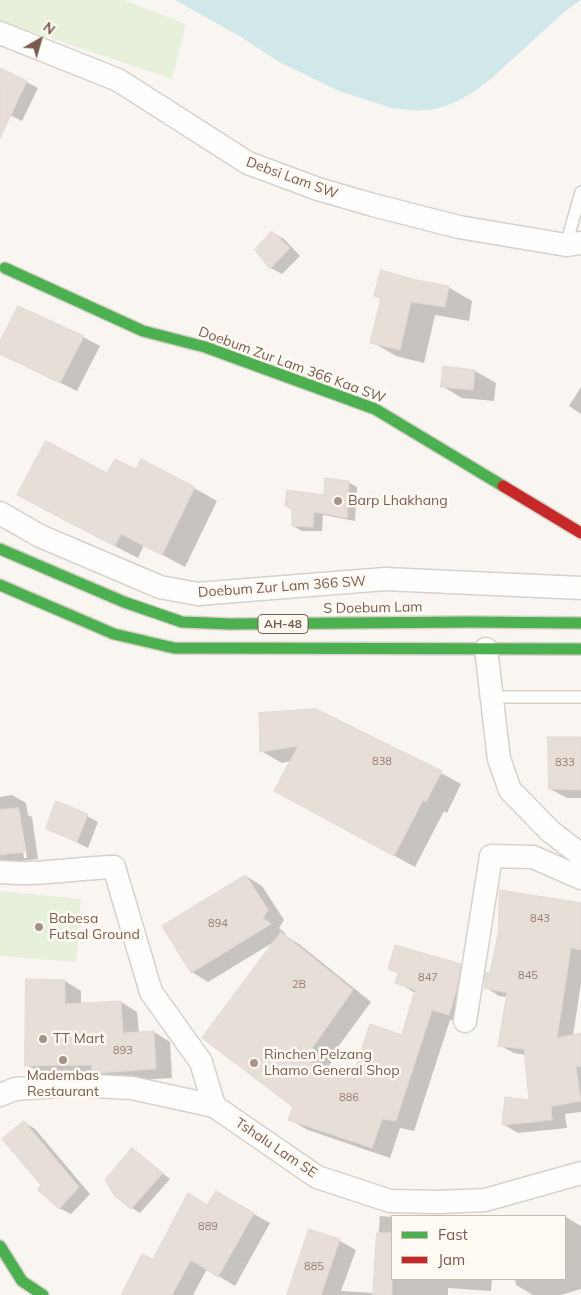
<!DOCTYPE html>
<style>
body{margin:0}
#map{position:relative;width:581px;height:1295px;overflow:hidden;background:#f9f5f0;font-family:Mulish,sans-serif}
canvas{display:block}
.legend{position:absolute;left:391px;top:1215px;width:175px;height:65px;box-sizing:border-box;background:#fffaf3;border:1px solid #cabbb1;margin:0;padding:6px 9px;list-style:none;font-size:15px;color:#7a5c4d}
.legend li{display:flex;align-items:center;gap:10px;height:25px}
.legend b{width:25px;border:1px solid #cabbb1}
.north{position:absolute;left:15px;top:15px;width:50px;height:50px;-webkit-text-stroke:4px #fffaf3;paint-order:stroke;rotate:38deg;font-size:14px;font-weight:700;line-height:20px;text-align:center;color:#7a5c4d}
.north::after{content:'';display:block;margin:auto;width:18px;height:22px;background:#7a5c4d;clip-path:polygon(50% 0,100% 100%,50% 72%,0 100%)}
</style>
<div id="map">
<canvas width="581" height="1295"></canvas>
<ul class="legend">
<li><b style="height:6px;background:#4caf50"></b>Fast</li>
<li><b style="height:6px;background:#c62828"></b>Jam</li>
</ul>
<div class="north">N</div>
</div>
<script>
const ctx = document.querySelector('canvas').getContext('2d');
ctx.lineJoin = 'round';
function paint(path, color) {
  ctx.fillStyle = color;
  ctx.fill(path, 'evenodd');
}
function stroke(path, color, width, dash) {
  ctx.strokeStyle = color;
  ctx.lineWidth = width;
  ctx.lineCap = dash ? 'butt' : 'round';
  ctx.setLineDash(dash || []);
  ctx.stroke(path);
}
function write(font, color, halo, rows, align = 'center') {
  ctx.font = font + ' Mulish,sans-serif';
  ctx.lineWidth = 5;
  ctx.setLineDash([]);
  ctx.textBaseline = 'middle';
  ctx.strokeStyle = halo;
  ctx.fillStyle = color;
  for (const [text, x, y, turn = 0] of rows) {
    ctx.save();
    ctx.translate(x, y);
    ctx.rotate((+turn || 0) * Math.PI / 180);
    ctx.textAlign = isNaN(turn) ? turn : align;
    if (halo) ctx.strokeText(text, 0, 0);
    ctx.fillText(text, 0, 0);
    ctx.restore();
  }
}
paint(new Path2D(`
 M0,0H124L186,24L172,79L0,21Z
 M0,891L81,899L76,962L0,956Z`), '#e7f0db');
paint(new Path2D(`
 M175,0H581L563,13L493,77L475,91L454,103L435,109L417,111L392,108L339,91L279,62L241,37Z`), '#d0e8ea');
paint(new Path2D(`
 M0,69L38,88L22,121L0,110Z
 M273,233L284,239L300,256L282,274L271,268Z
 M416,281L448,287L472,301L469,321L435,315L424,363L396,356L372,342L382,299L375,295Z
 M83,337L100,346L77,391L0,353V344Z
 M444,367L475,371L496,383L494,401L462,398L442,386Z
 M581,387V414L569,406Z
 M137,471L194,488L217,501L185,567L144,545L138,558L41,508L108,475Z
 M348,482L357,487L355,521L323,515L322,531H302L293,526V510L286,506L325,497Z
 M261,714L441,773L461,784L447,813L444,811L415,867L275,791L291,761L282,763L261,751Z
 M581,738V798H567L550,789Z
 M12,795L26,803L28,815L32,817L38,859L0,864V797ZM17,809H19L27,858H24Z
 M87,816L98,822L88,848L48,828Z
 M246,876L262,886L284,920L279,928L286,934L284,935L299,944L371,1002L329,1059L332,1061L327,1069L353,1078L403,1036L415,993L397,982L399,974L389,968L460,966L478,976L468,1024L450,1020L414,1131L400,1128L390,1158L308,1130L290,1120L294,1107L277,940L208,982L192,972Z
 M581,904V983L573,1036L581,1034V1112L565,1114L567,1128L518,1133L503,1124L530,1101L526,1055L514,1053L499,1045L507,997L499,996L485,987L490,975Z
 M65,981L81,991V1005L121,1002L137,1012L139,1033L154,1032L170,1042L172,1078L110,1082L96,1074H43L26,1065Z
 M24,1122L35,1129L90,1194L71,1214L59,1208L43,1185Z
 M132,1149L170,1179L140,1213L132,1208L115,1194Z
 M216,1193L270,1223L235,1286L207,1269L193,1295H123L153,1261L207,1206Z
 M380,1216L392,1217V1279H492L491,1291L448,1288V1295H288L310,1231L340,1241L356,1250L341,1291L374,1293Z
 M562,1216H564L581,1226V1289L561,1295H533L516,1285L515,1279H565V1216Z`), '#0003');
const building = new Path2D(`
 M0,68L27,81L0,138Z
 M272,231L290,248L270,269L255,250Z
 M381,270L416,280L449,286L445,307L411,302L400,350L370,343L381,298L374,296Z
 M18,306L84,336L60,383L0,354V342Z
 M443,366L475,370L473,390L441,387Z
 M46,441L107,473L115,459L136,469L141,459L195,487L162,555L121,534L115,546L17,495Z
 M325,478L349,481L347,518L314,512L313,527L292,526V508L285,506L287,490L324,495Z
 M316,709L442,771L426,802L423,800L394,856L274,791L298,746L260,752L259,713Z
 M548,737H581V790L549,789Z
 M56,801L88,814L77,842L46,829Z
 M18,808L25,852L0,855V810Z
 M246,875L268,910L263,918L271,924L191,973L162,926Z
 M500,890L581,903V950L571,948L557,1038L581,1033V1066L576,1067L581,1101L551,1106L552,1120L502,1125L505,1097L529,1100L524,1049L498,1046L507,993L484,988L486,972L490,973L498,934Z
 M281,932L353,990L312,1048L315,1050L308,1061L353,1076L370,1024L402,1035L415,990L395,983L398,973L388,969L395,945L461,964L457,987L449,1015L432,1010L396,1121L382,1119L372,1148L288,1120L293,1107L202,1038Z
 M26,979L65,980V1004L121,1001L123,1033L154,1031L156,1069L95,1073H92V1065L25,1066Z
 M24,1121L79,1187L59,1209L37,1189L41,1185L2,1139Z
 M132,1148L163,1173L131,1209L114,1195L105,1180Z
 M216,1191L254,1213L218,1277L191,1260L172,1295H121L142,1254L153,1259L188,1193L207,1205Z
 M309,1229L340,1239L321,1295H287Z
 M377,1233H392V1295H373Z`);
paint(building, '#e6ded7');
stroke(building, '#e2d8d2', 1);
const lane = new Path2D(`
 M566,245L581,192
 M493,697H581`);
const street = new Path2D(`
 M0,33L118,80L248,163L318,189L373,205L459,227L566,245L581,243
 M0,513L40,536L160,587L198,594L385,579L581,588
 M486,649L499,759L510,790L550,831L581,855
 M0,872C38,876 76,868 114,867L151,992L201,1062L214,1106
 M465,1021L491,856L533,857L581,878
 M0,1095L15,1089L74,1085L132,1088L214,1106L317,1177L390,1201L439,1202L485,1200L581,1173`);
const fast = new Path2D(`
 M5,268L143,331L205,347L375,409L503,486
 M0,549L124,602L182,622L230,624L469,622L581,623
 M0,585L114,634L174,648L581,649
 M0,1246L22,1281L43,1295`);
const jam = new Path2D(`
 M503,486L581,533`);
stroke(lane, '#d7d1cb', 14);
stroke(street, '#d7d1cb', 25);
stroke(fast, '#d9d2cb', 14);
stroke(jam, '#d9d2cb', 14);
stroke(lane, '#fefefd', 11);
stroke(street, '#fefefd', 22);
stroke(fast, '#4caf50', 11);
stroke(jam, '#c62828', 11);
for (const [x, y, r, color] of [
 [338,501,5,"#a69286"],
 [39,927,5,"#a69286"],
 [43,1039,5,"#a69286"],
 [63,1060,5,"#a69286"],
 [254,1063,5,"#a69286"]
]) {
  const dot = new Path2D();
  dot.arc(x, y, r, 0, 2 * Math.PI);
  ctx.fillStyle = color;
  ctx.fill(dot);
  stroke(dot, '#fffaf3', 2);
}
write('11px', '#977e72', null, [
 ["838",382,762],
 ["833",565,763],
 ["843",540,919],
 ["894",218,924],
 ["845",528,976],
 ["847",428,978],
 ["2B",299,985],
 ["893",123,1051],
 ["886",349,1098],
 ["889",208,1227],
 ["885",314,1267]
]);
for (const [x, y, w] of [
 [283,624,50]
]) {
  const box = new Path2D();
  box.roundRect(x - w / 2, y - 9.5, w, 19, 4);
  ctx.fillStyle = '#fffaf3';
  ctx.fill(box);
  stroke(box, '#7a5c4d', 1);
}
write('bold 12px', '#7a5c4d', null, [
 ["AH-48",283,624]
]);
write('14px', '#7a5c4d', '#fffaf3', [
 ["Debsi Lam SW",292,178,20],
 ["Doebum Zur Lam 366 Kaa SW",292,365,20],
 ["Doebum Zur Lam 366 SW",282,587,-4],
 ["S Doebum Lam",373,608,-1],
 ["Tshalu Lam SE",276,1148,34]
]);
write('14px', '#7a5c4d', '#fffaf3', [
 ["Barp Lhakhang",348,501],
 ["Babesa",49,919],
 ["Futsal Ground",49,935],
 ["TT Mart",53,1039],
 ["Rinchen Pelzang",264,1055],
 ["Lhamo General Shop",264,1071],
 ["Madembas",63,1076,"center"],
 ["Restaurant",63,1092,"center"]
], 'left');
</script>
